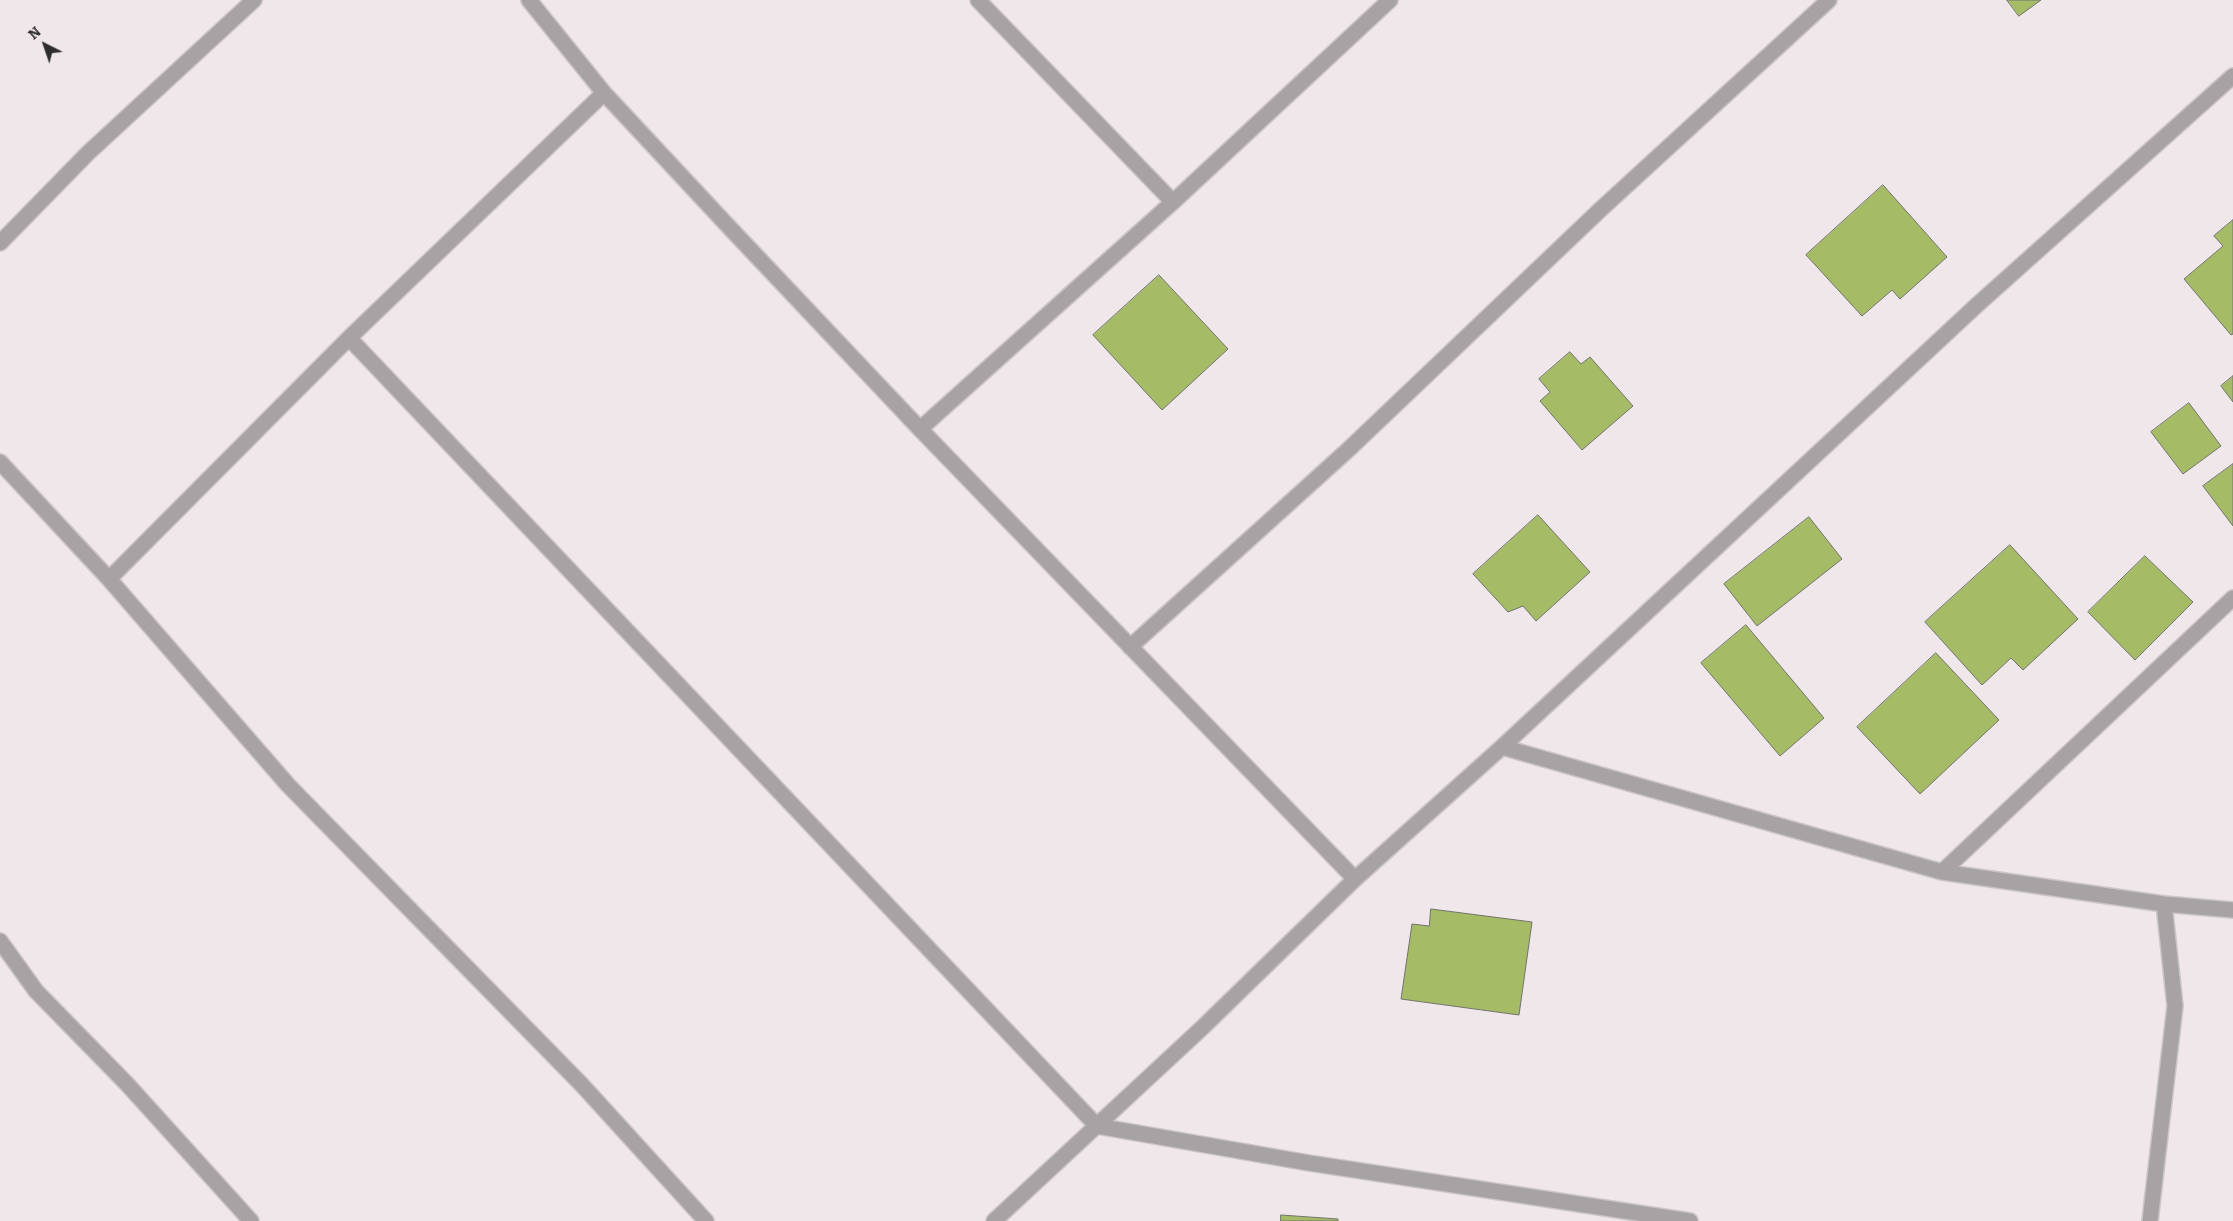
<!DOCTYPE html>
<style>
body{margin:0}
#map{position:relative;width:2233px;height:1221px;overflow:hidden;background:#efe7e9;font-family:Bitter,serif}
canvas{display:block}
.north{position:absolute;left:20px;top:20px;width:50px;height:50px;-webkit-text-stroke:4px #efe7e9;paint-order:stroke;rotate:319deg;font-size:14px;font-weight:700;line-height:20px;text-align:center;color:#2f2c2d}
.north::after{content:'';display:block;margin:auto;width:18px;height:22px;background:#2f2c2d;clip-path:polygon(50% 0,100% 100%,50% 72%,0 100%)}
</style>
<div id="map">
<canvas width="2233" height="1221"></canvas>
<div class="north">N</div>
</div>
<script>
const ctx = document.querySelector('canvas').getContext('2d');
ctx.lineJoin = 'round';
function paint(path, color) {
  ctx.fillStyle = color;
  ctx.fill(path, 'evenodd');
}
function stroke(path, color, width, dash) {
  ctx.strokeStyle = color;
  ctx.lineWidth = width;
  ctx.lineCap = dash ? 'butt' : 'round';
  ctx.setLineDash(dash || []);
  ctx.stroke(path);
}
const building = new Path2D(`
 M2007,0H2041L2019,16Z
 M1883,185L1947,257L1900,299L1892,290L1862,316L1806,255Z
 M2233,220V334L2231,335L2184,279L2223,246L2214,236Z
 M1159,275L1228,349L1162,410L1093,335Z
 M1570,352L1581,364L1590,357L1633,406L1582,450L1540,401L1550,392L1539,379Z
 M2233,376V402L2221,386Z
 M2189,403L2221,446L2183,474L2151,432Z
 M2233,464V526L2203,486Z
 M1538,515L1590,572L1536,621L1523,606L1508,612L1473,574Z
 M1809,517L1842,559L1757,626L1724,584Z
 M2010,545L2078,619L2023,670L2011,658L1982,685L1925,622Z
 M2145,556L2193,602L2135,660L2088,612Z
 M1746,625L1824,718L1780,756L1701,663Z
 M1936,653L1999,720L1920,794L1857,727Z
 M1431,909L1532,922L1519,1015L1401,999L1412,924L1429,926Z
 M1281,1215L1338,1219V1221H1281Z`);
paint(building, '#a6bb65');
stroke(building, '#72746e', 1);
const street = new Path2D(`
 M529,0L604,93L729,227L920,429L1355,879
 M978,0L1173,202
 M0,243L88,153L254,0
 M349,338L1097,1126L1309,1163L1690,1221
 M920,429L1173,202L1390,0
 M0,462L109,579L288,785L582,1085L706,1221
 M109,579L349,338L604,93
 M1130,647L1349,449L1601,209L1829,0
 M1502,747L1942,872L2233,598
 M1942,872L2164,904L2233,910
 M0,941L36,991L127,1084L251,1221
 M994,1221L1203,1027L1355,879L1502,747L1977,305L2233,76
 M2150,1221L2175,1006L2164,904`);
stroke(street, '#ccc5c7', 18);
stroke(street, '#a7a3a4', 15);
</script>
